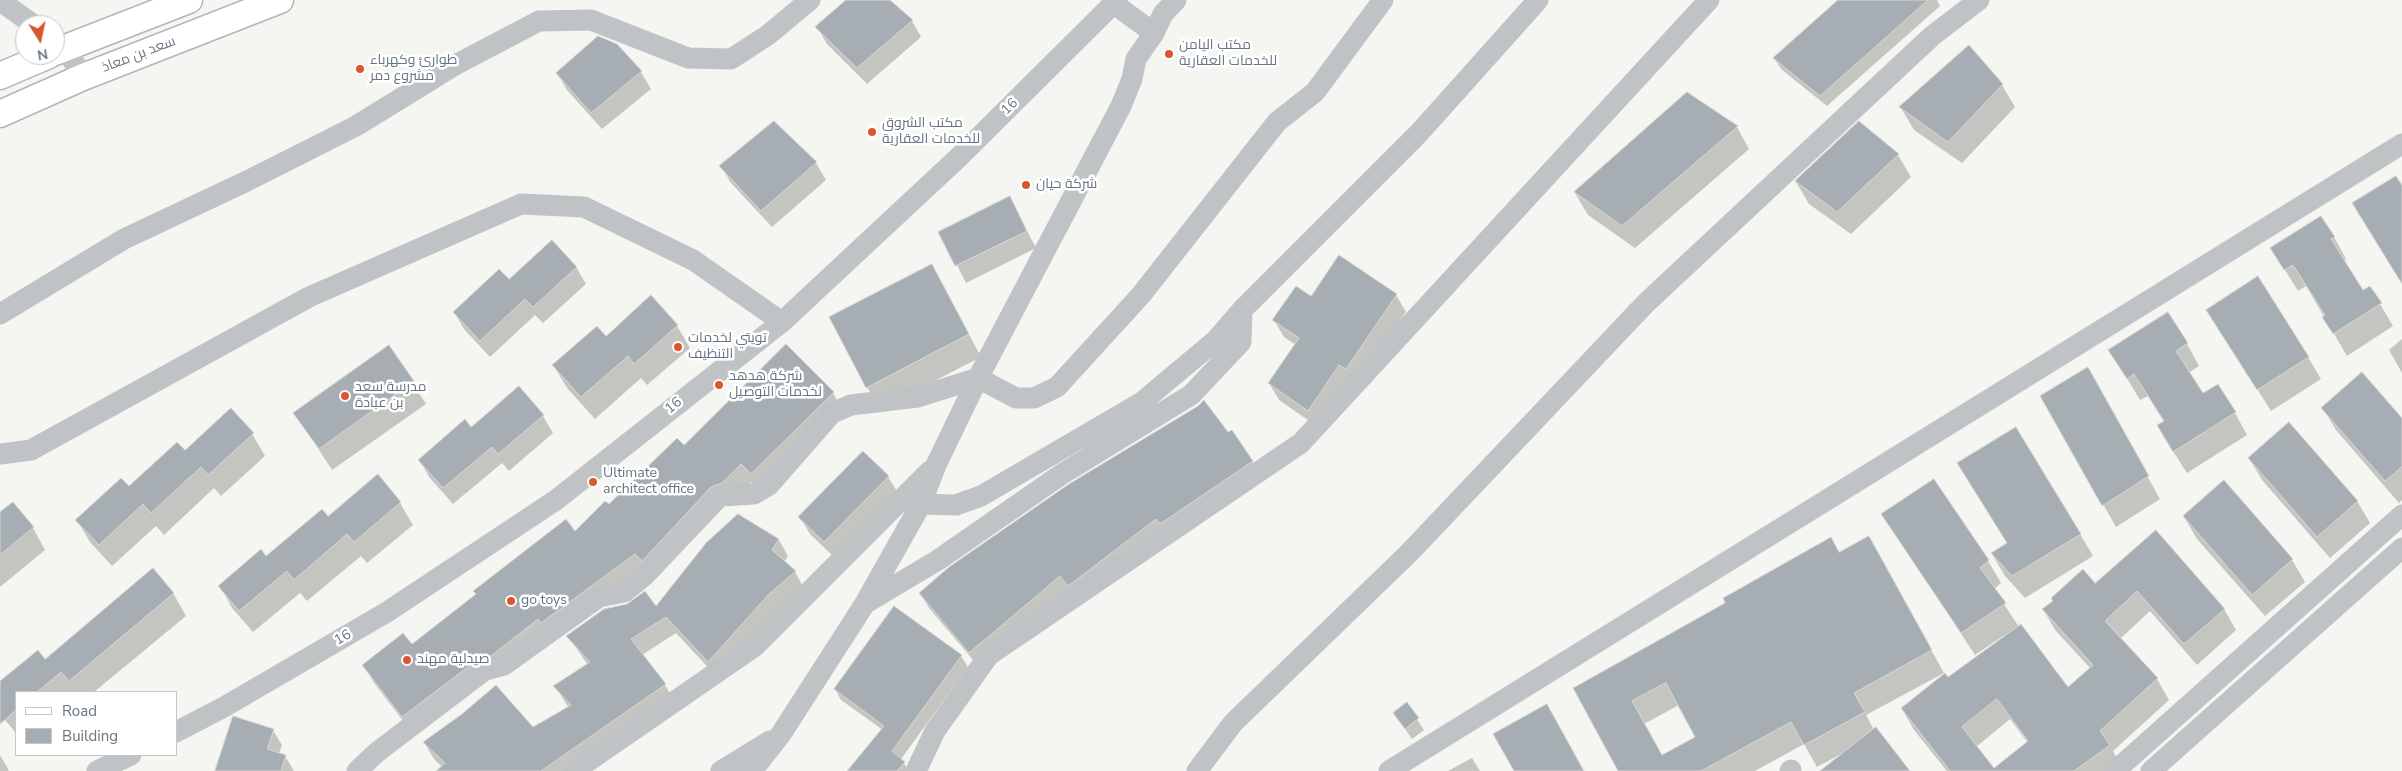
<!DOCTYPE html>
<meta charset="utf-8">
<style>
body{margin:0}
#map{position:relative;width:2402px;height:771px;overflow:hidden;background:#f5f5f2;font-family:"Nunito Sans",sans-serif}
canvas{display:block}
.legend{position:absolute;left:15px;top:691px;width:162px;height:65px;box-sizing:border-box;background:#fff;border:1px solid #c2c8cd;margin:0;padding:6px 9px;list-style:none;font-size:15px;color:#667581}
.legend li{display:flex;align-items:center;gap:10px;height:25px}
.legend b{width:25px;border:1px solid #c2c8cd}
.north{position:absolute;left:15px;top:15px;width:50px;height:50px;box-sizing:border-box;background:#fff;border:1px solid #c2c8cd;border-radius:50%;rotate:170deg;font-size:14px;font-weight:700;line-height:20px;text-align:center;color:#667581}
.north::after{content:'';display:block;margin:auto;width:18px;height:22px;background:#d8572f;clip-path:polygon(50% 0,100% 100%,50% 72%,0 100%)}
</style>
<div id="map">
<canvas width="2402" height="771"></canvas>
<ul class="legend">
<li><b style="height:6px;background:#fff"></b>Road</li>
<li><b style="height:14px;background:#a6aeb3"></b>Building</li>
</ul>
<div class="north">N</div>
</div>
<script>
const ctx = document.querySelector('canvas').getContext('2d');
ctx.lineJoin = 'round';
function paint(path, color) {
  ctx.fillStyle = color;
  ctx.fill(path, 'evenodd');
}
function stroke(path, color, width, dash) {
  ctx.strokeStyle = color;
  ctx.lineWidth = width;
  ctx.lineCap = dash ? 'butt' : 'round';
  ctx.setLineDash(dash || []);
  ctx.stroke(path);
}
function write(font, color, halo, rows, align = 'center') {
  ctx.font = font + ' "Nunito Sans",Cairo,sans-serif';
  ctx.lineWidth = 5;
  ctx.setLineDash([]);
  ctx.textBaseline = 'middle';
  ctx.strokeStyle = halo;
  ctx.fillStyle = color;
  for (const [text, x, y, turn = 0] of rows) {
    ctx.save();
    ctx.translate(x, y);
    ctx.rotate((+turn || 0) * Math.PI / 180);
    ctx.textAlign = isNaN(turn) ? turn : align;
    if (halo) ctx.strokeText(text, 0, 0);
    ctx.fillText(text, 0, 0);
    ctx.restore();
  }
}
paint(new Path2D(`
 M848,0H888L912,21L921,37L867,84L827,44L817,27Z
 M1839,0H1937L1940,6L1827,106L1781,69L1774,58Z
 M641,72L651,89L602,129L567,90L557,73Z
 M2002,85L2015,107L1962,163L1914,130L1901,108Z
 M1737,127L1749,149L1635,248L1588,215L1575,193Z
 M1898,155L1911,177L1851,234L1809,204L1796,182Z
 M816,163L826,180L772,227L731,183L721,166Z
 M1010,198L1036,248L966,283L940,232Z
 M2334,237L2346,259L2343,261L2363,292L2370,287L2393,326L2347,356L2306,286L2298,291L2272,249Z
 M932,265L981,357L880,409L867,387Z
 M576,267L586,284L543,323L535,315L490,357L464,329L454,312L509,281Z
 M1396,295L1406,312L1356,385L1318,427L1279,400L1269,383L1296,345L1284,337L1274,320L1311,297Z
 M2207,310L2308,357L2321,379L2271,411Z
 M677,326L690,348L647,385L641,378L595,419L567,388L554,366L606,337Z
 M2402,339V373L2389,350Z
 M2187,344L2199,366L2188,373L2202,395L2235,413L2247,435L2187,473L2171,448L2164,422L2148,396L2140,400L2110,350Z
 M389,347L426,404L332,470L295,413Z
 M519,388L543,416L553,433L509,471L502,463L453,504L429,477L420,460L471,429Z
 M2100,391L2160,499L2116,527L2042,397Z
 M833,393L843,411L762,491L752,482L732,501L721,505L646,571L488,678L414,735L374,683L363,665L411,646L575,533L684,447Z
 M2323,408L2402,420V500L2399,503L2336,430Z
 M252,434L265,456L221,496L214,488L164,535L156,526L112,566L90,542L77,520L185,452Z
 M1227,434L1252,461L1260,476L979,667L929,608L920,593Z
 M2249,458L2357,501L2370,523L2330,558L2262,480Z
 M378,476L400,503L413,525L367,563L361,556L307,601L300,593L253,632L232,608L220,586L328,518Z
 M888,477L898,493L835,558L810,534L800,517Z
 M1934,481L1988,561L2001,583L1994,589L2019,627L2068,689L2091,669L2055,630L2043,609L2095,584L2156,532L2224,609L2236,630L2197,665L2150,611L2120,639L2157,679L2169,700L2113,751L2121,766L2115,771H1947L1914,730L1902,709L1948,679L2004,638L2003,636L1975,655L1883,515ZM2010,719L2028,743L1994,770L1976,747Z
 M2224,482L2292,560L2305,582L2265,616L2197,539L2184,517Z
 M0,514L33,528L45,550L0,587Z
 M2080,534L2093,556L2025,598L2005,576L1992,554L2008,544Z
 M779,540L788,556L784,562L795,572L804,588L718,678L676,633L642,655L665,685L674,701L573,771H442V767L434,759L424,742L533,729L569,708L555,686L588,665L568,636L656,608Z
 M1839,554L1881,559L1944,673L1866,715L1874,730L1908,771H1826L1843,753L1817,767L1804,744L1755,771H1620L1575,689ZM1679,705L1697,737L1662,756L1644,724Z
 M173,593L186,616L94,692H16V733L0,714V683Z
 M961,656L968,667L901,759L909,771H849L883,730L841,700L835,689Z
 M1407,704L1424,730L1412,739L1394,713Z
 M273,730L282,745L279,754L285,756L294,771H216Z
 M0,755L7,767L9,771H0Z
 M1472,758L1480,771H1448Z`), '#0003');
const building = new Path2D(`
 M846,0H890L913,20L857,68L815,27Z
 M1838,0H1928L1820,96L1773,58Z
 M598,36L617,44L642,71L591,113L556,73Z
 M1969,45L2003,84L1948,142L1899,107Z
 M1687,92L1738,126L1622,226L1574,192Z
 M774,121L817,162L761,211L719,166Z
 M1859,121L1899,154L1837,212L1795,181Z
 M2396,176L2402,185V284L2352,203Z
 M1010,196L1027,231L955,266L938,232Z
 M2321,216L2335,237L2331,239L2363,290L2370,286L2382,303L2333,334L2322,317L2325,315L2293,265L2284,270L2270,248Z
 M552,240L577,267L533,307L525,299L480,341L453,312L499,269L509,279Z
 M1339,255L1397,294L1346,369L1339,365L1308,411L1268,383L1299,338L1272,320L1296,286L1311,296Z
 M932,264L969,334L866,388L829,317Z
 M2258,276L2309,357L2257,390L2206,310Z
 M651,295L678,325L634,364L628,356L581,397L552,365L597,326L606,336Z
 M2168,312L2188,343L2176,351L2203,393L2218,384L2236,412L2173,452L2157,425L2164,421L2134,374L2127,379L2108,350Z
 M786,344L834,392L751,474L741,464L722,483L711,487L642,561L635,554L541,623L538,619L491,656L477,660L402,717L362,665L403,633L412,644L476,594L473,591L566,519L575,531L605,501L609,504L677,438L684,445Z
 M389,345L414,381L319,449L293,413Z
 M2088,367L2149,476L2102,506L2040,396Z
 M2362,372L2402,418V467L2385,481L2321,408Z
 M519,386L544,415L498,454L492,447L443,488L418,460L465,419L471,427Z
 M1204,400L1228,432L1232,430L1253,461L1160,524L1156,519L1068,586L1060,576L969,653L919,593L949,567L1069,484L1198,406Z
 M231,408L254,433L208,475L201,467L151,513L143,504L99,545L75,520L121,478L129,486L177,442L185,450Z
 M2289,422L2358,501L2317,537L2248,458Z
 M2016,427L2081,534L2012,576L1991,553L2007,543L1957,463Z
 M863,451L889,476L824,542L798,517Z
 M378,474L401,502L354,542L347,534L294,580L287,571L239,611L218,586L261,549L266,556L322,509L328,516Z
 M1934,479L1989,560L1980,568L2006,603L1961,633L1881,514Z
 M2224,480L2293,559L2252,595L2183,516Z
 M13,502L34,527L0,555V512Z
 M738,514L779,539L772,550L796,571L769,594L708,662L666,617L631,639L666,684L541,771H436L445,763L423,742L462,714L496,685L533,727L571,705L553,686L590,662L566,636L604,609L627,604L645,591L656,606L706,543Z
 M2156,530L2225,609L2184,644L2137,591L2105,621L2158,678L2100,731L2110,745L2074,771H1950L1901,708L1945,673L1948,677L2021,624L2068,687L2093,665L2042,609L2053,601L2051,598L2083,569L2095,583ZM1997,699L2028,741L1994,768L1962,727Z
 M1869,536L1932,650L1854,693L1865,712L1804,745L1791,722L1701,771H1618L1573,688L1725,603L1723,598L1831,537L1839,552ZM1666,683L1695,737L1662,755L1632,701Z
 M153,568L174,593L69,681L61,672L37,692H16V710L0,724V681L38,650L45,659Z
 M894,606L962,655L892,751L905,762L897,771H847L884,726L834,689Z
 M1407,702L1419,718L1405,729L1393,713Z
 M1547,704L1584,771H1514L1493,734Z
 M233,716L274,729L267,749L286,755L281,771H215Z
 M1876,727L1910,771H1820Z`);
paint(building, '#a6aeb3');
stroke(building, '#d7d7d5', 1);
const major = new Path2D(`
 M55,52L189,0
 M0,76L49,55
 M0,114L83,77L280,0`);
stroke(major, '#b0b5b8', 29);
stroke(new Path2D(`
 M0,1L34,25
 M1114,4L1154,33
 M55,41L65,48L83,77
 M0,314L124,239L247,181L356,126L455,65L539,21L591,20L688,58L731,59L768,35L810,0
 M0,454L31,450L309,297L521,204L584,207L693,260L782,322
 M921,504L956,505L981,496L1142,402L1216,340L1242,310L1419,133L1538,0
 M866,603L938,560L1062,474L1191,395L1241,342L1242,310
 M176,732L224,707L387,612L556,500L782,322L959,157L1117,0
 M97,771L131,755
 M357,771L376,753L485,670L504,665L599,597L624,592L645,575L720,496L754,494L769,485L832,413L851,405L918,397L978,378L1016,398H1034L1057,387L1141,295L1277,122L1315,92L1383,0
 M574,771L755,646L930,471
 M721,771L770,741
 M752,771L781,734L864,605L921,504L936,465L978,378L1121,106L1132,79L1136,59L1154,33L1163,14L1176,0
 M916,771L935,731L989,655L1301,443L1709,0
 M1197,771L1233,723L1409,553L1646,303L1932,36L1979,0
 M1389,771L2402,144
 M1790,771L1791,770
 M2115,771L2402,515
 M2151,771L2402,548`), '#bfc3c6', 21);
stroke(major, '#fff', 26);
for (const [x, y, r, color] of [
 [1169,54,5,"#d8572f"],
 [360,69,5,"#d8572f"],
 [872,132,5,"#d8572f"],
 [1026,185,5,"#d8572f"],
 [678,347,5,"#d8572f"],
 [719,385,5,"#d8572f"],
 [345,396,5,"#d8572f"],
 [593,482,5,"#d8572f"],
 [511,601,5,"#d8572f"],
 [407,660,5,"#d8572f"]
]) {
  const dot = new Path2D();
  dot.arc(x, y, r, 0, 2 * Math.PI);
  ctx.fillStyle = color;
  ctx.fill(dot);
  stroke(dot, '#fff', 2);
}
write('14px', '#667581', '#fff', [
 ["مكتب اليامن",1179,46],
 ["للخدمات العقارية",1179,62],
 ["طوارئ وكهرباء",370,61],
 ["مشروع دمر",370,77],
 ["مكتب الشروق",882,124],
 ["للخدمات العقارية",882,140],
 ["شركة حيان",1036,185],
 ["تويتي لخدمات",688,339],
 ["التنظيف",688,355],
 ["شركة هدهد",729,377],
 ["لخدمات التوصيل",729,393],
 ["مدرسة سعد",355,388],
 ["بن عبادة",355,404],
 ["Ultimate",603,474],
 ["architect office",603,490],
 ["go toys",521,601],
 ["صيدلية مهند",417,660]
], 'left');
write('14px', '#667581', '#fff', [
 ["سعد بن معاذ",139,55,-21],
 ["16",1010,107,-45],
 ["16",674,406,-39],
 ["16",343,638,-30]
]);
</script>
